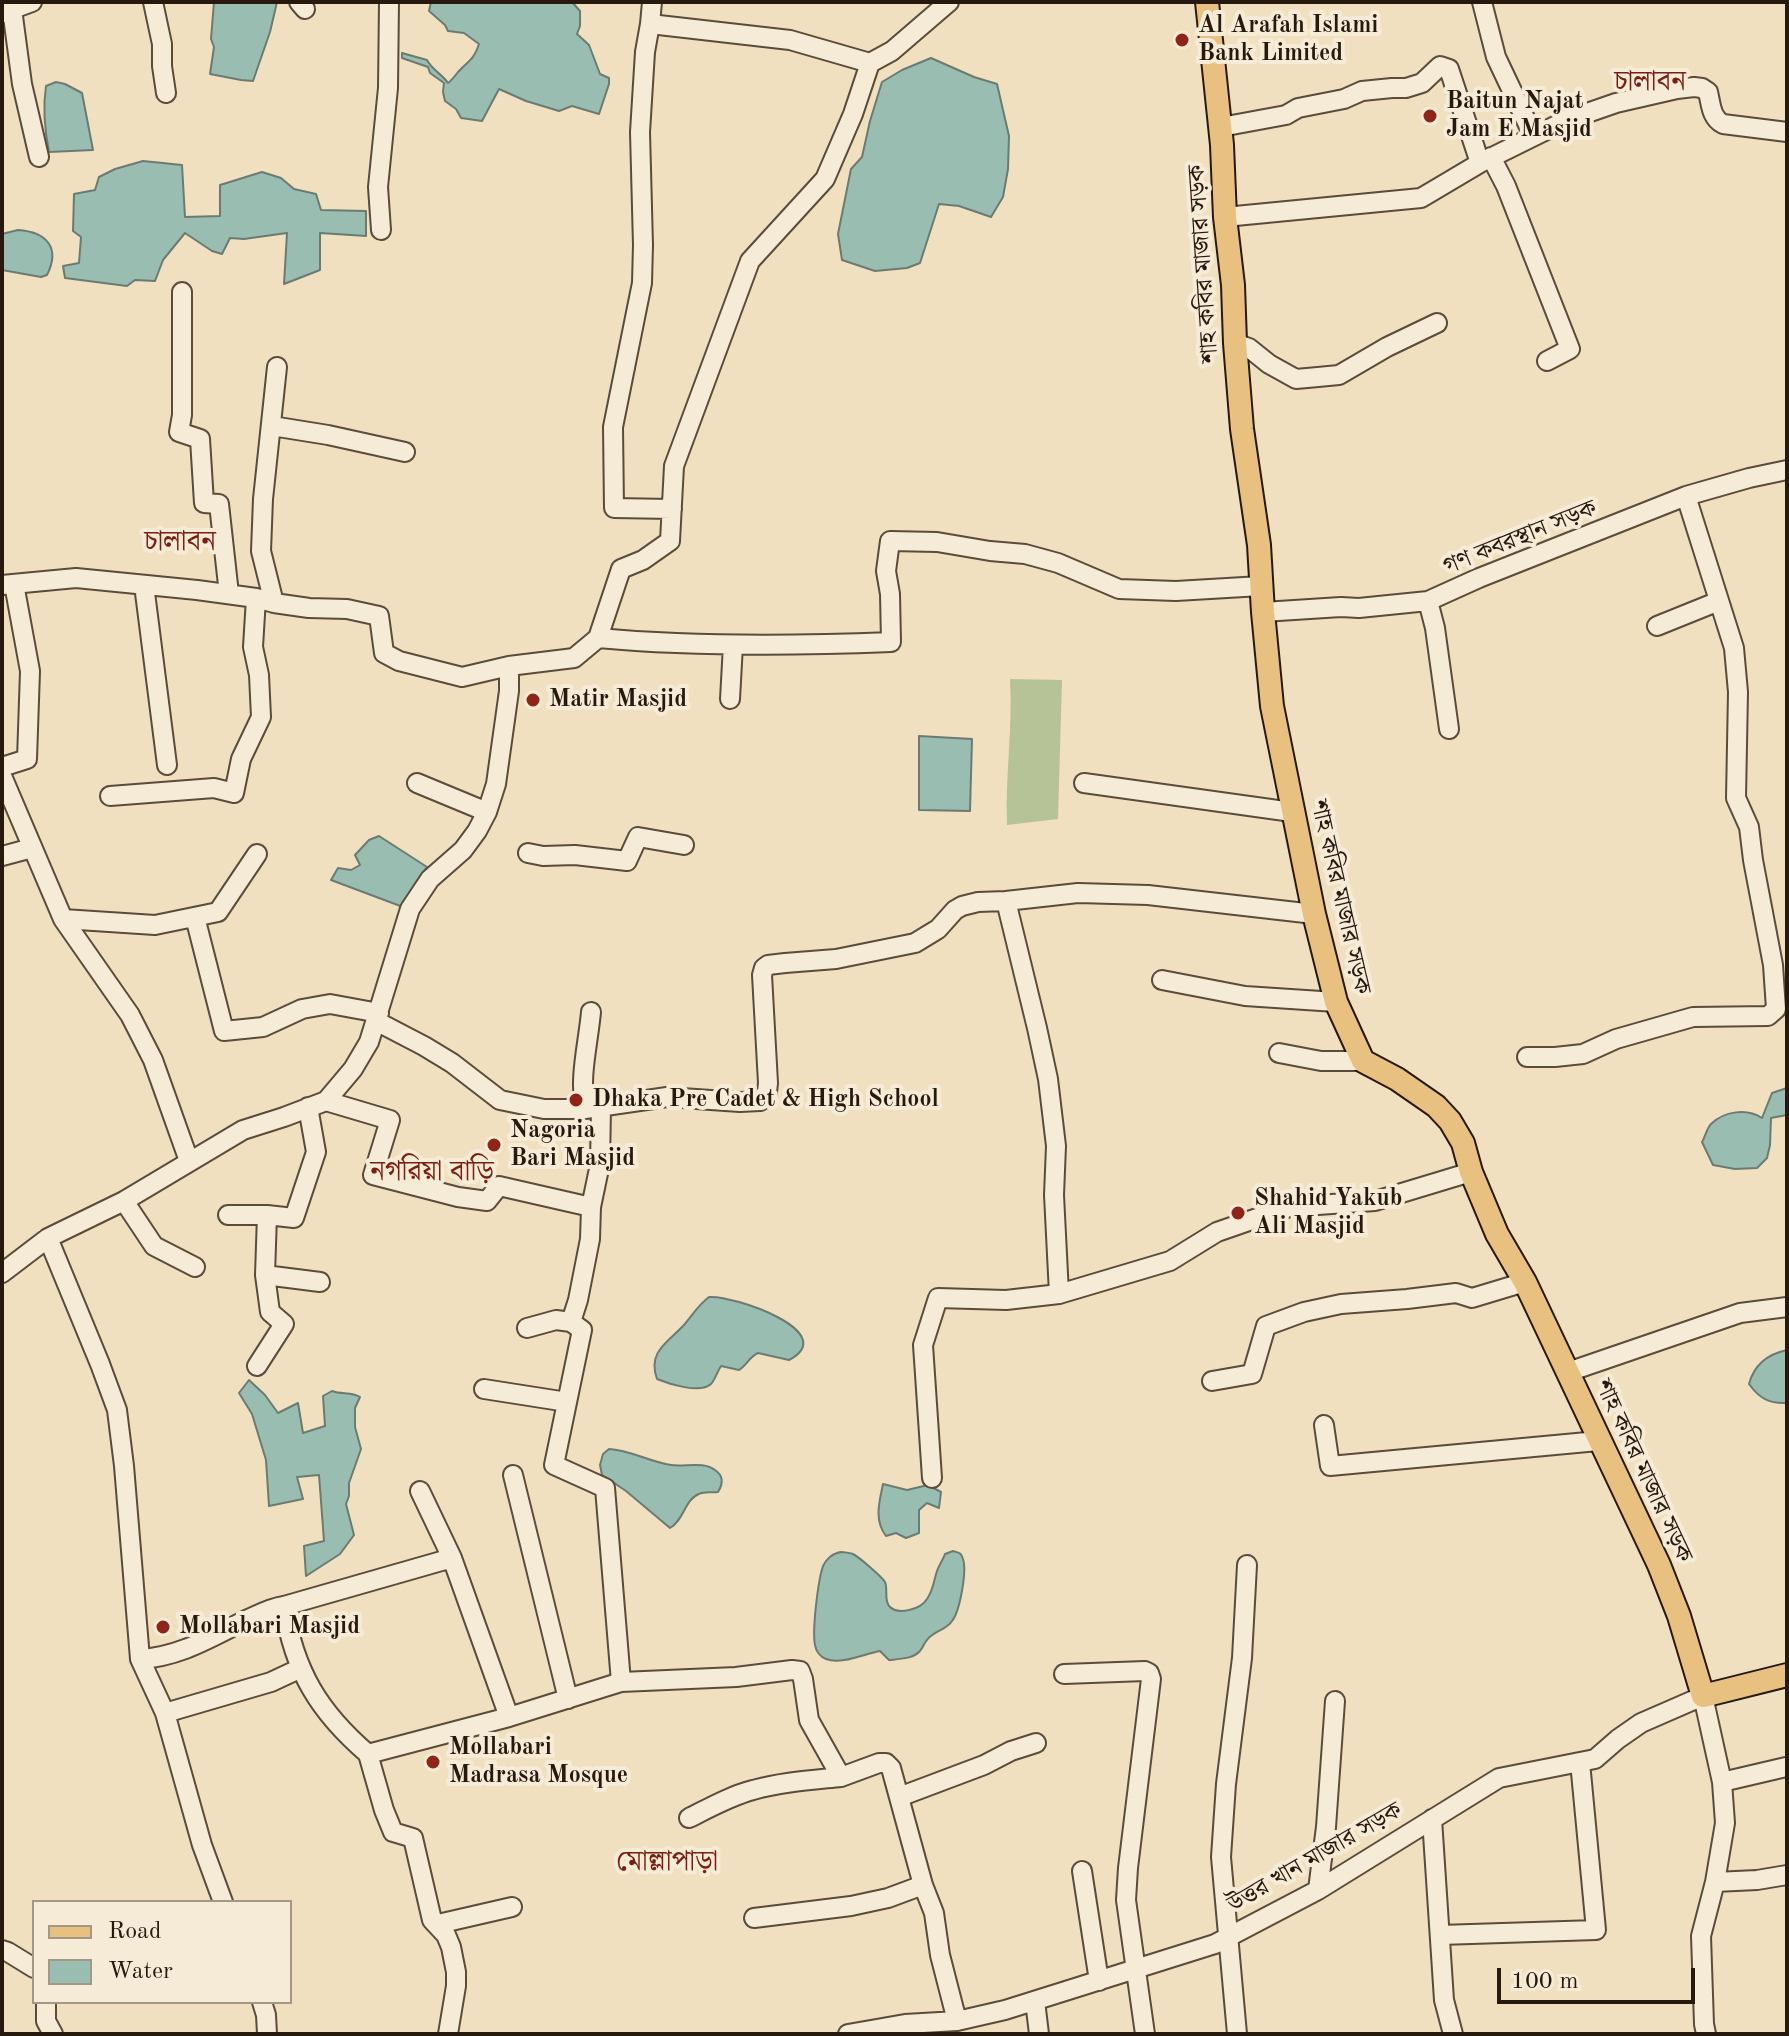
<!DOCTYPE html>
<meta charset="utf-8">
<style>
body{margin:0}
#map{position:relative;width:1789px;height:2036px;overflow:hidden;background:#f0e0c0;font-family:"Old Standard TT",serif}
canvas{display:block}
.frame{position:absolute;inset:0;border:4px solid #28190f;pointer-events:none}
.legend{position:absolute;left:32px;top:1900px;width:260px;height:104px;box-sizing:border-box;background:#f5ebd6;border:2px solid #a39786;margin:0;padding:10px 14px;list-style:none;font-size:24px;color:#28190f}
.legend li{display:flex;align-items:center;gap:16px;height:40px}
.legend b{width:40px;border:2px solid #a39786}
.scale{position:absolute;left:1497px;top:1968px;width:198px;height:36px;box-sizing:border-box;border:4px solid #28190f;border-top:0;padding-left:10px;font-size:24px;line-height:28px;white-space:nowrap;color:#28190f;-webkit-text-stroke:6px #f5ebd6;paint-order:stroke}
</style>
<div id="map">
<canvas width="1789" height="2036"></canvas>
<div class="frame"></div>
<ul class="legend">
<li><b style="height:10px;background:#e8c080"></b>Road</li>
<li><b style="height:22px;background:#9abdb2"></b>Water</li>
</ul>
<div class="scale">100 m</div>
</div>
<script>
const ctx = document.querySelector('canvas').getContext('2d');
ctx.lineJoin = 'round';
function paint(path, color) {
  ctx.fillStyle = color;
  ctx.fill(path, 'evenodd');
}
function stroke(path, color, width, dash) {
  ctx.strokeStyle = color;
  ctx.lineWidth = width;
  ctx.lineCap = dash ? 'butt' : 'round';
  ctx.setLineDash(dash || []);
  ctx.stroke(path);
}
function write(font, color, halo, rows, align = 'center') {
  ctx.font = font + ' "Old Standard TT","Noto Serif Bengali",serif';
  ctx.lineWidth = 8;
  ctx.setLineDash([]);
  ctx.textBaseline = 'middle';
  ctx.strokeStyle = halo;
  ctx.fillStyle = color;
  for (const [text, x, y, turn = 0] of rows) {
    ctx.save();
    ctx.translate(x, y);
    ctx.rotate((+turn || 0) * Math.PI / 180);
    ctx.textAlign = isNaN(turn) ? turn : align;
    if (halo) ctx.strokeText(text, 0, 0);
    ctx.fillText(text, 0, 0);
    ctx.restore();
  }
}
paint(new Path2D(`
 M1010,679L1062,680L1058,819L1007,825C1005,776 1013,728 1010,679Z`), '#b5c396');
const water = new Path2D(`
 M214,2H277L270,32L253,81L241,80L210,74L214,47L211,39Z
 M431,2H572L580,11V26L577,34L589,45L600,74L609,78V84L599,114L572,106L559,111L526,101L499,89L482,121L461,118L456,109L445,101L443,92L444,83L430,73L428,67L402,58V53L427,60C432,70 442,74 448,83C452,80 455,76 458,72C468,61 474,60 479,44L464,33L448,31L445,25L429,11Z
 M931,58L974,77L997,84L1009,136L1008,169L1003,197L991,217L959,206L939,204L920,263L907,268L875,271L842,260L838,234L851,169L862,157L870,121L882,82L902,70Z
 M56,82L65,84L82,93L93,150L49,152C45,132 43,106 46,86Z
 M143,161L182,165L185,217L220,216V185L262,172L281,178L294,189L316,194L321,210L366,211V236L320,233V270L284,284L287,233L244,239L230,238L222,254L212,251L185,233L163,260L155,281L135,280L127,286L65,278L63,266L79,263L81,237L73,231L74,194L95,190L99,177L115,169Z
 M18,230C46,232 61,247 47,275L41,277L2,270V234Z
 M919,736L972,739L970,811L919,810Z
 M379,836L427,867L403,907L331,880L338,868L351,870L360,865L355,855L369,840Z
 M1787,1088V1115L1771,1118L1770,1145L1767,1158L1757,1168L1735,1169L1713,1165L1702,1142C1705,1137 1707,1128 1711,1124C1724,1111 1747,1108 1762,1118L1772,1093Z
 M709,1297C733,1295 842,1332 789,1360L758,1353C749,1357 747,1365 739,1370L721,1366C717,1372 715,1380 711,1384C700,1394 669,1384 657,1379C647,1352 668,1342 683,1326C692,1316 698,1305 709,1297Z
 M1787,1350V1403C1769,1404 1759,1398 1749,1384C1754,1365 1768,1354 1787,1350Z
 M249,1380L265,1395L278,1413L298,1403L303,1433L325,1426L323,1396L332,1391C342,1395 351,1391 360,1397L355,1408V1427L361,1449L349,1483V1496L346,1504L354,1535L340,1554L306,1576L304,1546L324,1541L319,1475L297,1477L303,1499L269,1506L266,1460L252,1414L239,1393Z
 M609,1449C630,1450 650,1462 671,1465C685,1467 704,1461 715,1470C724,1476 723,1484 718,1492C712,1493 704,1491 699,1494C685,1499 684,1520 670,1528L626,1491L602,1475L600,1465L603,1454Z
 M883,1484L907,1490L928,1485L941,1492L939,1508L927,1503L919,1510V1533L906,1538L896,1533L886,1536C874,1520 879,1503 883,1484Z
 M953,1551C959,1553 961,1552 963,1559C967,1571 960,1611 952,1621C947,1629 938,1630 931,1636C925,1640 924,1646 920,1651C913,1659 899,1659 889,1660L880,1651C864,1654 841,1665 826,1659C820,1657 816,1651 815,1645C812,1630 818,1581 823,1566C826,1559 833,1553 841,1552C843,1552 851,1553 853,1554C859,1557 882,1577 885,1582C888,1589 884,1599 889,1606C898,1616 921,1609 927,1599C933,1591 934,1580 937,1571C939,1565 943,1560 945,1554Z`);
paint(water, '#9abdb2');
stroke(water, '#6c7b71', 2);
const minor = new Path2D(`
 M153,2L162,44V66L166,93
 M299,2L305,9
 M652,2L650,24L790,40L870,63
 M1482,2L1496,57L1533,135
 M12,9L22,84L39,157
 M2,13L32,2
 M650,24L645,52L640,132L643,245L642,283L613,427L614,508L672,509
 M1221,127L1286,115L1298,108L1344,99L1362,91L1392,88H1406L1422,83L1440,66L1449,69L1480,163
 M1491,157L1506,186L1570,349L1547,361
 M1225,217L1421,198L1480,163L1567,120L1616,103L1677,89L1694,87L1702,88L1708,92C1711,104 1711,118 1723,124L1787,132
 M381,230L378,187L388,88L389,2
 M182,292V415L179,432L200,439L204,503L219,504L229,594
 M1235,343L1249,348L1269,364L1296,379L1318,377L1339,375L1387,347L1437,323
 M272,426L328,435L405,452
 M2,585L76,578L197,590L256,598L274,603L309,608L347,609L379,616L384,653L399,661L462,677L509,666
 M144,585L167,765
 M1428,601L1435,628L1449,729
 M274,603L261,551L263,499L277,367
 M1263,612L1341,607L1359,608L1428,601L1479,578L1686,496L1749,478L1787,470
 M1657,626L1719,601
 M598,638C696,647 793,646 891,642L890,594L886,571L890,541L937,542L990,551L1025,554L1058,563L1119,589L1176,591L1261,586
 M730,699L733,645
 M2,772V767L27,759L30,671L14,584
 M2,776L63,919L130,1015L153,1060L189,1161
 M417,783L487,812
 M1084,783L1292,812
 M110,796L214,788L234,793L241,759L261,717L259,675L253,647L256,598
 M528,853L543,856L575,855L627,861L638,837L684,845
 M2,856L32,848
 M1006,901L1078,893L1148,895L1314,914
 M195,917L224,1031L263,1027L302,1009L330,1004L379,1013
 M63,919L155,925L218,912L257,854
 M1162,980L1245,996L1336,1002
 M376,1021L424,1046L452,1063L500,1100L544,1109H585L667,1097L740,1102L760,1101L767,1092L768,1083L762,975L764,968L768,965L785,963L836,959L915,943L938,929L955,910L962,906L978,902L1006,901L1037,1028L1048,1079L1056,1146L1054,1195L1059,1294
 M1279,1053L1321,1061H1363
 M1527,1057H1555L1583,1054L1616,1039L1693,1017L1768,1016L1776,1009L1773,965L1753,860L1749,827L1736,798L1738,692L1734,648L1686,496
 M326,1101L390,1120L373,1175L458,1197L487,1201L499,1186L591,1207
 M601,1108L600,1164L591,1207L590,1239L578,1300L571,1322L582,1330L554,1465L605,1488L621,1682
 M585,1109C579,1076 588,1045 591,1012
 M124,1201L154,1246L195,1267
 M228,1215H267L294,1218L316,1152L308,1107
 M48,1238L100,1364L117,1410L124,1466L140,1659L165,1713L202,1845L223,1902
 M2,1273L48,1238L124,1201L243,1130L284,1117L326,1101L353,1069L369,1042L410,909L430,879L463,850L477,831L487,812L496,784L509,691V666L574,658L598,638L621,569L643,560L670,541L674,466L750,261L825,179L853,114L870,63L892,51L949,2
 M265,1275L320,1282
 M527,1328L556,1320L571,1322
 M257,1366L284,1324L270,1312L265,1275L267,1215
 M1568,1372L1740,1313L1787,1307
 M1212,1381L1252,1374L1266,1326L1304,1312L1341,1304L1407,1299L1456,1293L1472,1298L1525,1282
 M484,1389L567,1402
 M1324,1425L1330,1466L1598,1441
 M513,1475L568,1699
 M932,1478L923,1345L938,1298L1006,1300L1059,1294L1170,1261L1217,1232L1289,1207L1375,1201L1471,1172
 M420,1491L452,1558
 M284,1606L452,1558L509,1717
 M140,1659C178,1657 208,1639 242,1622C256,1616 269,1608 284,1606C294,1671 319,1712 368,1754
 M1064,1674L1145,1671L1149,1673L1151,1679L1128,1868L1126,1900L1145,2034
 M165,1713L271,1682L301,1668
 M1722,1782L1786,1767
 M899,1797L984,1765L1011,1751L1036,1743
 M689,1818C709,1808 730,1796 753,1790C781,1782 812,1780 841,1777
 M1432,1819L1444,2000L1453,2034
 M1082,1871L1099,1981
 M1715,1882L1757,1880L1787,1875
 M1318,1890L1326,1827L1335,1701
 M754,1918L851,1906L888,1898L923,1885
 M438,1924L512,1907
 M1440,1935L1596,1930L1580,1762
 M2,1950L8,1952L34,1968
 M1035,2001L1039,2034
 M46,2002V2021L53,2034
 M262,2002L266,2015L267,2034
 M448,2034L456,1986V1972L451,1947L446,1935L432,1920L413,1838L393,1832L384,1810L368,1754L509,1717L621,1682L736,1677L792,1670L800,1671L803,1679L809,1720L841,1777L879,1763H886L891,1768L923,1885L934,1913L940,1955L957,2021
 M848,2034L905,2024L957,2021L1005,2010L1215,1944L1318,1890L1499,1778L1595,1759L1618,1739L1641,1723L1703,1696L1722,1782L1725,1823L1715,1882L1701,1936L1704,2024L1706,2034
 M1237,2034L1221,1857L1226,1784L1242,1658L1247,1565`);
const major = new Path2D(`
 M1207,2L1222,145L1225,217L1233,285L1235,343L1242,429L1259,545L1263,612L1272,706L1314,914L1336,1002L1363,1061L1397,1079L1436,1106L1450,1121L1463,1143L1471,1172L1497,1234L1525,1282L1659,1565L1679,1616L1703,1696L1787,1675`);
stroke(minor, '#5a4b3b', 22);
stroke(major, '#28190f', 26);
stroke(minor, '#f5ebd6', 18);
stroke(major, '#e8c080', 22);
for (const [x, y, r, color] of [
 [1182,40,8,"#8f2418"],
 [1430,116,8,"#8f2418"],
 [533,700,8,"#8f2418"],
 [576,1100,8,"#8f2418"],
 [494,1145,8,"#8f2418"],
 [1238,1213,8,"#8f2418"],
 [163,1627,8,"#8f2418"],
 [433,1762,8,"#8f2418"]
]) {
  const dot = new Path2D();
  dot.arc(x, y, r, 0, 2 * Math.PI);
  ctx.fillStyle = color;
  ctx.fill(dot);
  stroke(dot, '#f5ebd6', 3);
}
write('bold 24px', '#28190f', '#f5ebd6', [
 ["Al Arafah Islami",1198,26],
 ["Bank Limited",1198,54],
 ["Baitun Najat",1446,102],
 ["Jam E Masjid",1446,130],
 ["Matir Masjid",549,700],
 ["Dhaka Pre Cadet & High School",592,1100],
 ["Nagoria",510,1131],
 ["Bari Masjid",510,1159],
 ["Shahid Yakub",1254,1199],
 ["Ali Masjid",1254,1227],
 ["Mollabari Masjid",179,1627],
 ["Mollabari",449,1748],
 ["Madrasa Mosque",449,1776]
], 'left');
write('24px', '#28190f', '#f5ebd6', [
 ["শাহ কবির মাজার সড়ক",1204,264,-94],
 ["গণ কবরস্থান সড়ক",1520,538,-22],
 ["শাহ কবির মাজার সড়ক",1340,897,77],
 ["শাহ কবির মাজার সড়ক",1643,1471,65],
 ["উত্তর খান মাজার সড়ক",1315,1858,-30]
]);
write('28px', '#7a1f14', '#f5ebd6', [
 ["চালাবন",1650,83],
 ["চালাবন",180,543],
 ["নগরিয়া বাড়ি",432,1173],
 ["মোল্লাপাড়া",667,1863]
]);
</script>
